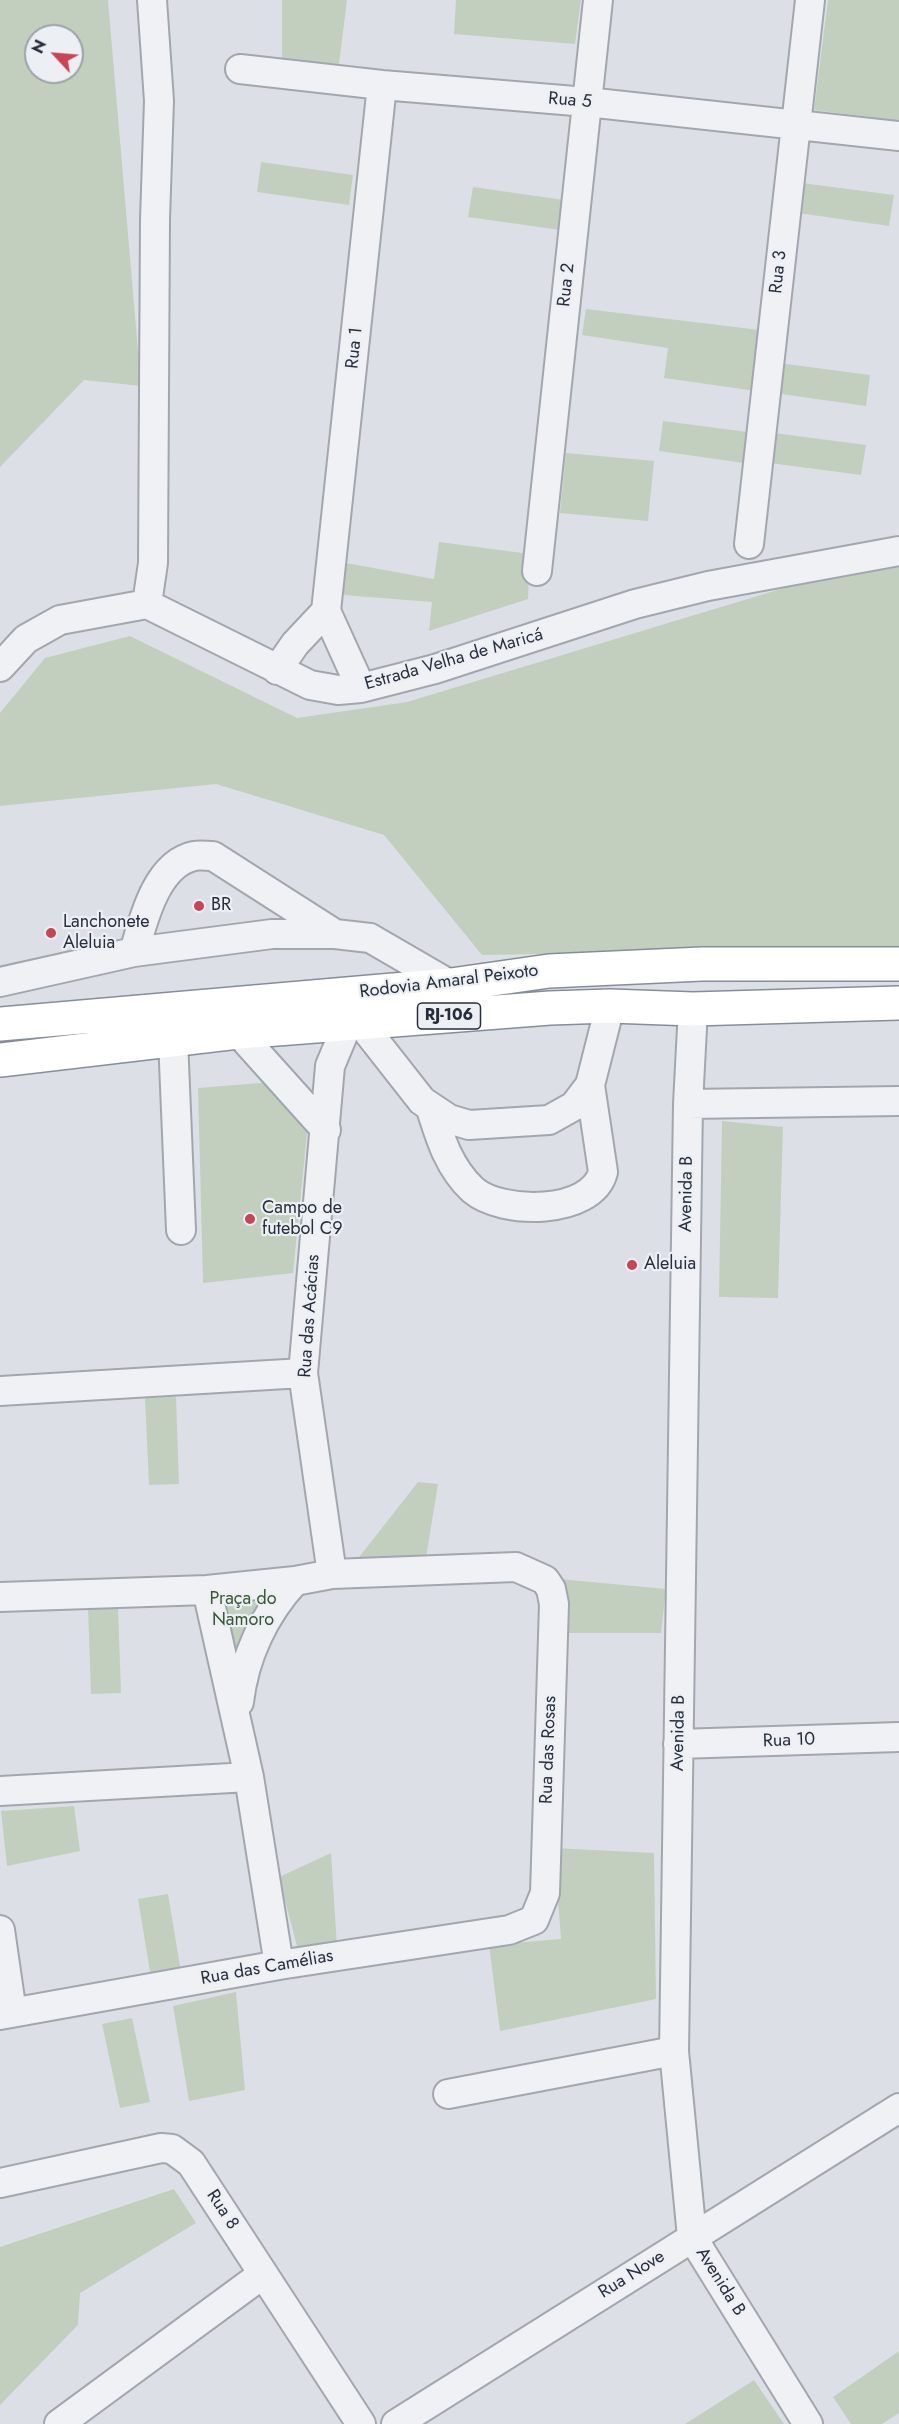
<!DOCTYPE html>
<meta charset="utf-8">
<style>
body{margin:0}
#map{position:relative;width:899px;height:2424px;overflow:hidden;background:#dce0e6;font-family:Jost,sans-serif}
canvas{display:block}
.north{position:absolute;left:24px;top:24px;width:60px;height:60px;box-sizing:border-box;background:#eceff4;border:2px solid #9da2aa;border-radius:50%;rotate:296deg;font-size:16px;font-weight:700;line-height:24px;text-align:center;color:#272e3b}
.north::after{content:'';display:block;margin:auto;width:21px;height:27px;background:#c74555;clip-path:polygon(50% 0,100% 100%,50% 72%,0 100%)}
</style>
<div id="map">
<canvas width="899" height="2424"></canvas>
<div class="north">N</div>
</div>
<script>
const ctx = document.querySelector('canvas').getContext('2d');
ctx.lineJoin = 'round';
function paint(path, color) {
  ctx.fillStyle = color;
  ctx.fill(path, 'evenodd');
}
function stroke(path, color, width, dash) {
  ctx.strokeStyle = color;
  ctx.lineWidth = width;
  ctx.lineCap = dash ? 'butt' : 'round';
  ctx.setLineDash(dash || []);
  ctx.stroke(path);
}
function write(font, color, halo, rows, align = 'center') {
  ctx.font = font + ' Jost,sans-serif';
  ctx.lineWidth = 4.5;
  ctx.setLineDash([]);
  ctx.textBaseline = 'middle';
  ctx.strokeStyle = halo;
  ctx.fillStyle = color;
  for (const [text, x, y, turn = 0] of rows) {
    ctx.save();
    ctx.translate(x, y);
    ctx.rotate((+turn || 0) * Math.PI / 180);
    ctx.textAlign = isNaN(turn) ? turn : align;
    if (halo) ctx.strokeText(text, 0, 0);
    ctx.fillText(text, 0, 0);
    ctx.restore();
  }
}
paint(new Path2D(`
 M0,0H108L141,386L84,380L0,467ZM36,36H72V72H36Z
 M282,0H347L339,64L282,59Z
 M456,0H581L575,44L454,34Z
 M828,0H899V121L814,110Z
 M261,162L353,175L349,205L257,192Z
 M802,183L894,195L889,226L798,213Z
 M473,187L564,200L560,230L468,217Z
 M586,309L760,330L756,391L664,378L668,348L582,335Z
 M779,363L870,375L866,406L774,393Z
 M663,421L755,433L751,464L659,451Z
 M774,433L866,445L861,475L770,463Z
 M566,453L654,461L648,521L560,513Z
 M439,542L530,554L528,599L429,631L432,602L343,595L346,563L434,579Z
 M899,567V948L482,955L384,835L216,784L0,806V713L45,658L130,636L297,718L407,702L807,581Z
 M272,1082L308,1123L293,1273L203,1283L198,1088Z
 M722,1121L783,1127L778,1298L719,1297Z
 M176,1397L179,1484L149,1485L145,1398Z
 M418,1482L438,1484L426,1558L356,1561Z
 M559,1579L666,1589L661,1633H565Z
 M274,1591L243,1659C229,1634 220,1623 226,1594Z
 M118,1607L121,1693L91,1694L88,1608Z
 M74,1806L80,1851L7,1866L1,1811Z
 M554,1848L654,1853L656,1999L500,2031L489,1945L561,1939Z
 M331,1853L337,1947L299,1954L279,1877Z
 M168,1894L182,1978L152,1984L138,1899Z
 M236,1992L245,2090L189,2101L173,2006Z
 M132,2018L150,2102L120,2108L102,2024Z
 M174,2189L196,2223L80,2293L78,2325L0,2405V2247Z
 M899,2351V2413L882,2424H851L833,2397Z
 M754,2380L784,2424H685Z`), '#c2cfbe');
const minor = new Path2D(`
 M240,69L382,85L587,102L899,136
 M749,544L810,0
 M537,571L598,0
 M147,604L153,563L155,219L159,101L152,0
 M326,611L382,85
 M0,667L26,639L60,620L147,604L310,685L338,690L361,688L435,669L635,604L708,586L899,551
 M277,670L295,644L326,611L361,688
 M134,952C143,921 156,864 194,856C200,855 207,856 213,856L335,934
 M0,982L134,952L272,934H335L370,938L451,985
 M693,1009L688,1104L674,2051L692,2237L808,2424
 M360,1022L422,1101L449,1119L469,1125L549,1120L574,1106L590,1085L610,1006
 M238,1032L326,1130
 M173,1039L181,1230
 M688,1104L899,1101
 M431,1109C440,1138 449,1168 473,1190C502,1215 592,1215 603,1172L590,1085
 M0,1391L303,1373
 M332,1574L303,1373L330,1066L348,1023
 M207,1590L249,1777L279,1965
 M0,1597L207,1590L295,1581L332,1574L516,1567L545,1580L551,1589L554,1604L545,1893L534,1920L509,1930L279,1965L0,2015
 M239,1702C244,1658 264,1614 295,1581
 M678,1744L899,1737
 M0,1791L249,1777
 M0,1930L12,2013
 M448,2094L674,2051
 M0,2183L161,2148L172,2149L191,2163L361,2424
 M59,2424L263,2274
 M396,2424L899,2108`);
const highway = new Path2D(`
 M0,1024L451,985L549,971L702,964H899
 M0,1060L238,1032L550,1008L610,1006L693,1009L899,1003`);
stroke(minor, '#a2a7af', 32);
stroke(highway, '#858d9c', 36);
stroke(minor, '#eff1f4', 28);
stroke(highway, '#fff', 33);
for (const [x, y, r, color] of [
 [199,906,6,"#c74555"],
 [51,933,6,"#c74555"],
 [250,1219,6,"#c74555"],
 [632,1265,6,"#c74555"]
]) {
  const dot = new Path2D();
  dot.arc(x, y, r, 0, 2 * Math.PI);
  ctx.fillStyle = color;
  ctx.fill(dot);
  stroke(dot, '#eceff4', 2);
}
for (const [x, y, w] of [
 [449,1016,63]
]) {
  const box = new Path2D();
  box.roundRect(x - w / 2, y - 13, w, 26, 4.5);
  ctx.fillStyle = '#eceff4';
  ctx.fill(box);
  stroke(box, '#272e3b', 1.5);
}
write('bold 16px', '#272e3b', null, [
 ["RJ-106",449,1016]
]);
write('18px', '#272e3b', '#eceff4', [
 ["Rua 5",570,101,5],
 ["Rua 3",779,272,-84],
 ["Rua 2",567,285,-84],
 ["Rua 1",355,348,-84],
 ["Estrada Velha de Maricá",454,660,-16],
 ["Rodovia Amaral Peixoto",449,982,-7],
 ["Avenida B",687,1194,-89],
 ["Rua das Acácias",310,1316,-86],
 ["Avenida B",679,1733,-89],
 ["Rua 10",789,1741,-2],
 ["Rua das Rosas",549,1750,-88],
 ["Rua das Camélias",267,1968,-10],
 ["Rua 8",222,2210,57],
 ["Rua Nove",632,2275,-32],
 ["Avenida B",720,2282,58]
]);
write('18px', '#272e3b', '#eceff4', [
 ["BR",211,906],
 ["Lanchonete",63,923],
 ["Aleluia",63,944],
 ["Campo de",262,1209],
 ["futebol C9",262,1230],
 ["Aleluia",644,1265]
], 'left');
write('18px', '#3a5635', '#eceff4', [
 ["Praça do",243,1600],
 ["Namoro",243,1621]
]);
</script>
